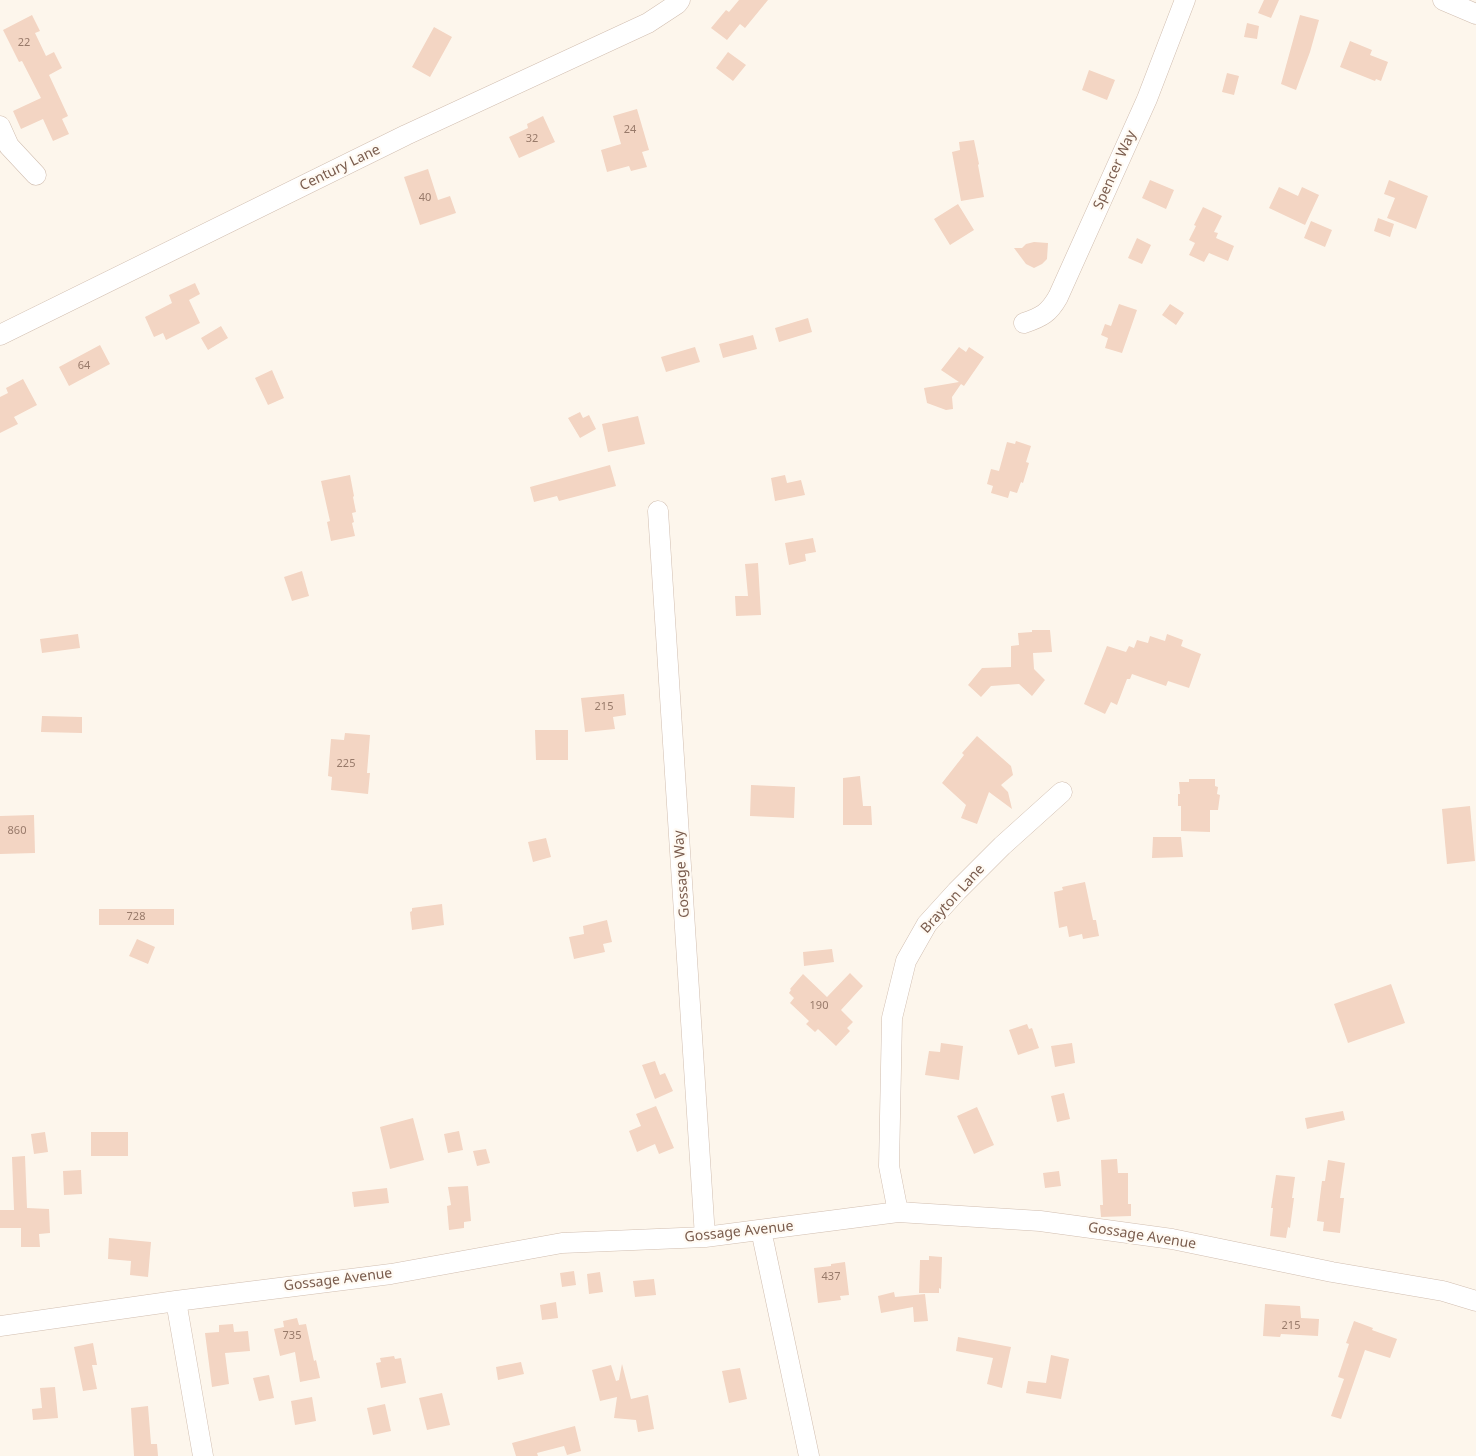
<!DOCTYPE html>
<style>
body{margin:0}
canvas{display:block;background:#fdf6ec}
</style>
<canvas width="1476" height="1456"></canvas>
<script>
const ctx = document.querySelector('canvas').getContext('2d');
ctx.lineJoin = 'round';
function paint(path, color) {
  ctx.fillStyle = color;
  ctx.fill(path, 'evenodd');
}
function stroke(path, color, width, dash) {
  ctx.strokeStyle = color;
  ctx.lineWidth = width;
  ctx.lineCap = dash ? 'butt' : 'round';
  ctx.setLineDash(dash || []);
  ctx.stroke(path);
}
function write(font, color, halo, rows, align = 'center') {
  ctx.font = font + ' "Noto Sans",sans-serif';
  ctx.lineWidth = 4.5;
  ctx.setLineDash([]);
  ctx.textBaseline = 'middle';
  ctx.strokeStyle = halo;
  ctx.fillStyle = color;
  for (const [text, x, y, turn = 0] of rows) {
    ctx.save();
    ctx.translate(x, y);
    ctx.rotate((+turn || 0) * Math.PI / 180);
    ctx.textAlign = isNaN(turn) ? turn : align;
    if (halo) ctx.strokeText(text, 0, 0);
    ctx.fillText(text, 0, 0);
    ctx.restore();
  }
}
paint(new Path2D(`
 M739,0H768L745,28L740,24L727,40L711,28L726,10L729,12Z
 M1264,0H1279L1271,18L1258,13Z
 M32,15L40,31L35,33L46,56L54,52L62,68L49,75L68,116L62,119L69,134L53,141L43,119L21,129L13,111L41,98L22,61L19,62L3,30Z
 M1300,15L1319,20L1310,52L1296,90L1281,84Z
 M1247,23L1259,26L1257,39L1244,37Z
 M434,27L452,37L430,77L412,67Z
 M1350,41L1372,50L1370,55L1388,62L1381,81L1376,79L1375,81L1340,67Z
 M728,52L746,65L733,81L716,68Z
 M1089,70L1115,80L1107,100L1082,90Z
 M1227,73L1239,76L1234,95L1222,92Z
 M637,109L649,150L642,152L647,167L631,171L629,166L607,172L601,150L621,144L613,116Z
 M543,116L555,142L519,158L509,137L528,128L527,124Z
 M974,140L979,164L978,165L984,197L961,201L952,152L960,150L959,142Z
 M428,169L438,200L450,196L456,213L420,225L404,177Z
 M1150,180L1174,190L1166,209L1142,198Z
 M1389,180L1428,196L1416,229L1387,218L1395,198L1384,194Z
 M1279,187L1298,196L1302,187L1319,195L1305,225L1269,208Z
 M958,204L974,230L950,245L934,219Z
 M1203,207L1222,216L1214,232L1218,233L1216,238L1234,246L1228,261L1209,253L1204,262L1189,255L1195,243L1189,240L1196,226L1194,225Z
 M1378,218L1394,224L1390,237L1374,231Z
 M1311,221L1332,230L1325,247L1304,238Z
 M1137,238L1151,245L1142,264L1128,258Z
 M1034,242L1048,243L1047,259L1042,264L1034,268L1026,264L1014,248H1022L1026,244Z
 M195,283L200,294L189,300L200,323L166,340L163,333L154,337L145,317L172,303L169,295Z
 M1119,304L1137,310L1122,353L1105,348L1108,338L1101,335L1105,324L1111,326Z
 M1170,304L1184,313L1176,325L1162,315Z
 M808,318L812,332L779,342L775,328Z
 M221,326L228,338L208,350L201,338Z
 M753,335L757,349L723,358L719,344Z
 M100,345L110,364L69,386L59,367Z
 M695,347L700,362L666,372L661,357Z
 M959,347L966,352L969,347L984,357L964,386L961,384L952,397L953,409L946,410L927,403L924,388L959,382L941,370Z
 M272,370L284,398L268,405L255,378Z
 M23,379L37,405L14,417L18,424L0,433V397L8,393L6,388Z
 M580,412L583,418L589,415L596,429L580,438L568,418Z
 M638,416L645,444L608,452L602,424Z
 M1016,441L1031,446L1026,462L1029,463L1023,483L1021,482L1017,493L1010,491L1008,498L991,493L993,486L987,484L991,469L999,471L1007,442L1015,444Z
 M610,465L616,486L559,501L557,496L534,502L530,487Z
 M350,475L354,496L353,497L356,512L352,513L354,522L352,523L355,536L331,541L327,522L330,521L321,481Z
 M785,475L787,483L801,480L805,495L775,501L771,478Z
 M813,538L816,552L805,554L806,561L789,565L785,543Z
 M758,563L761,615L736,616L735,596H748L745,564Z
 M302,571L309,596L292,601L284,577Z
 M1032,630H1050L1052,652L1033,653L1034,669L1045,680L1032,696L1019,684L991,686L981,697L968,685L982,668L1011,667V646L1019,645L1018,633L1032,632Z
 M78,634L80,648L42,653L40,639Z
 M1167,634L1183,640L1181,646L1201,654L1189,688L1168,681L1166,686L1132,674L1130,679H1127L1117,705L1111,702L1105,714L1084,704L1107,646L1126,652L1129,646L1134,648L1137,640L1148,643L1150,636L1165,641Z
 M624,694L626,715L613,717L615,729L585,732L581,698Z
 M42,716L82,717V733L41,732Z
 M535,730H568V760H536Z
 M345,733L370,735L367,773H370L368,794L331,790L332,777L328,776L331,739L344,740Z
 M977,736L1011,766L1013,775L1001,785L1008,792L1012,809L989,792L977,824L961,818L966,805L942,783L964,755L962,753Z
 M860,776L863,806H871L872,825H843V778Z
 M1189,779H1215V786L1218,787L1217,794L1220,795L1218,810H1210V832L1181,831V806H1178V794H1180L1179,782H1189Z
 M751,785L795,787L794,818L750,816Z
 M1470,806L1475,861L1447,864L1442,809Z
 M34,815L35,853L0,854V816Z
 M1153,837H1181L1183,857L1152,858Z
 M546,838L551,857L533,862L528,842Z
 M1085,882L1093,920H1096L1099,936L1083,939L1082,934L1069,937L1067,926L1059,928L1054,892L1063,890L1062,887Z
 M442,904L444,925L412,930L410,912L412,911V908Z
 M99,909H174V925H99Z
 M607,920L612,942L603,944L605,952L574,959L569,937L584,934L583,926Z
 M137,939L155,947L148,964L129,956Z
 M832,949L834,962L804,966L803,952Z
 M850,973L863,986L841,1010L853,1022L847,1028L850,1031L836,1046L818,1029L815,1032L806,1024L809,1021L790,1003L794,998L789,993L791,990L790,989L803,974L827,997Z
 M1391,984L1405,1023L1348,1043L1334,1004Z
 M1027,1024L1029,1029L1032,1028L1039,1048L1018,1055L1009,1030Z
 M941,1043L963,1046L959,1080L925,1075L929,1051L940,1052Z
 M1072,1043L1075,1063L1055,1067L1051,1046Z
 M655,1061L660,1075L665,1073L673,1091L655,1099L642,1065Z
 M1064,1093L1070,1119L1057,1122L1051,1096Z
 M656,1106L674,1148L659,1154L655,1144L637,1152L629,1131L641,1126L636,1114Z
 M977,1107L994,1145L974,1154L957,1116Z
 M1343,1111L1345,1120L1307,1129L1305,1118Z
 M413,1118L424,1160L390,1169L380,1127Z
 M459,1131L463,1150L448,1153L444,1134Z
 M45,1132L48,1152L34,1154L31,1134Z
 M91,1132H128V1156H91Z
 M486,1149L490,1163L477,1166L473,1151Z
 M25,1156L27,1208L49,1209L50,1233L39,1234L40,1247H21V1228H0V1210H14L12,1157Z
 M1117,1159L1118,1173H1128V1204H1131V1216L1101,1217L1100,1205H1103L1101,1160Z
 M1328,1160L1345,1163L1340,1198H1344L1340,1233L1323,1231L1324,1222L1317,1221L1322,1181H1325Z
 M81,1170L82,1194L64,1195L63,1171Z
 M1059,1171L1061,1186L1045,1188L1043,1173Z
 M1276,1175L1295,1177L1292,1198H1294L1290,1228L1288,1227L1286,1238L1270,1236L1273,1208H1271Z
 M468,1186L471,1221L464,1222V1228L449,1230L447,1206L451,1205L448,1187Z
 M387,1188L389,1203L354,1207L352,1192Z
 M109,1238L151,1242L148,1277L130,1275L131,1261L108,1259Z
 M929,1256L942,1257L941,1289L939,1288V1293H919L920,1260H929Z
 M845,1262L849,1295L840,1296L841,1300L818,1303L814,1268L831,1266V1264Z
 M574,1271L576,1285L562,1287L560,1273Z
 M600,1272L603,1292L589,1294L587,1274Z
 M654,1279L656,1295L635,1297L633,1281Z
 M894,1292L895,1297L925,1294L928,1321L914,1322L913,1307L881,1313L878,1296Z
 M556,1302L558,1318L542,1320L540,1305Z
 M1265,1304L1300,1306L1301,1318L1319,1319L1318,1336L1281,1334L1280,1337L1263,1336Z
 M297,1318L299,1325L306,1324L314,1361L316,1360L320,1378L300,1382L295,1352L280,1356L274,1329L284,1327L283,1321Z
 M1354,1321L1373,1328L1372,1330L1397,1339L1390,1358L1365,1350L1341,1419L1331,1416L1344,1379L1338,1377L1349,1344L1346,1343Z
 M233,1324L234,1332L248,1331L250,1351L225,1353L229,1384L212,1387L205,1333L219,1332V1325Z
 M958,1337L1011,1347L1002,1388L987,1384L993,1358L956,1351Z
 M93,1343L97,1365H92L97,1389L83,1391L74,1347Z
 M1051,1355L1069,1359L1061,1399L1026,1393L1028,1381L1046,1383Z
 M394,1356L395,1359L401,1358L406,1383L381,1388L376,1363L381,1362L380,1358Z
 M521,1362L524,1374L498,1380L496,1367Z
 M622,1364L631,1399L648,1395L654,1429L638,1432L636,1420L614,1418L617,1397L600,1401L592,1370L611,1365L616,1381L619,1380Z
 M740,1368L747,1399L729,1403L722,1371Z
 M269,1375L274,1398L259,1401L253,1378Z
 M55,1387L58,1418L33,1420L32,1409L42,1408L40,1388Z
 M442,1393L450,1425L427,1430L419,1398Z
 M312,1397L316,1421L295,1425L291,1401Z
 M385,1404L391,1431L373,1435L367,1408Z
 M148,1406L151,1444H157L158,1456H134L131,1408Z
 M575,1426L581,1451L567,1455L564,1446L537,1453L538,1456H516L512,1443Z`), '#f3d5c3');
const minor = new Path2D(`
 M1443,0L1476,14
 M0,126L9,146L36,175
 M1024,323C1042,317 1049,313 1058,297L1147,99L1185,0
 M0,335L406,135L648,23L677,4L680,0
 M658,511L705,1237
 M898,1212L889,1166L892,1018L906,961L927,924L957,891L1002,846L1062,792
 M761,1230L809,1456
 M176,1301L203,1456
 M0,1326L176,1301L391,1274L562,1243L705,1237L898,1212L1040,1221L1172,1239L1332,1272L1443,1291L1476,1301`);
stroke(minor, '#d1beb0', 21);
stroke(minor, '#fff', 20);
write('11px', '#987a6a', null, [
 ["22",24,43],
 ["24",630,130],
 ["32",532,139],
 ["40",425,198],
 ["64",84,366],
 ["215",604,707],
 ["225",346,764],
 ["860",17,831],
 ["728",136,917],
 ["190",819,1006],
 ["437",831,1277],
 ["215",1291,1326],
 ["735",292,1336]
]);
write('14px', '#7a5c4d', '#fffaf3', [
 ["Century Lane",340,168,-26],
 ["Spencer Way",1115,170,-66],
 ["Gossage Way",682,874,-94],
 ["Brayton Lane",953,899,-48],
 ["Gossage Avenue",739,1232,-6],
 ["Gossage Avenue",1142,1236,9],
 ["Gossage Avenue",338,1280,-7]
]);
</script>
